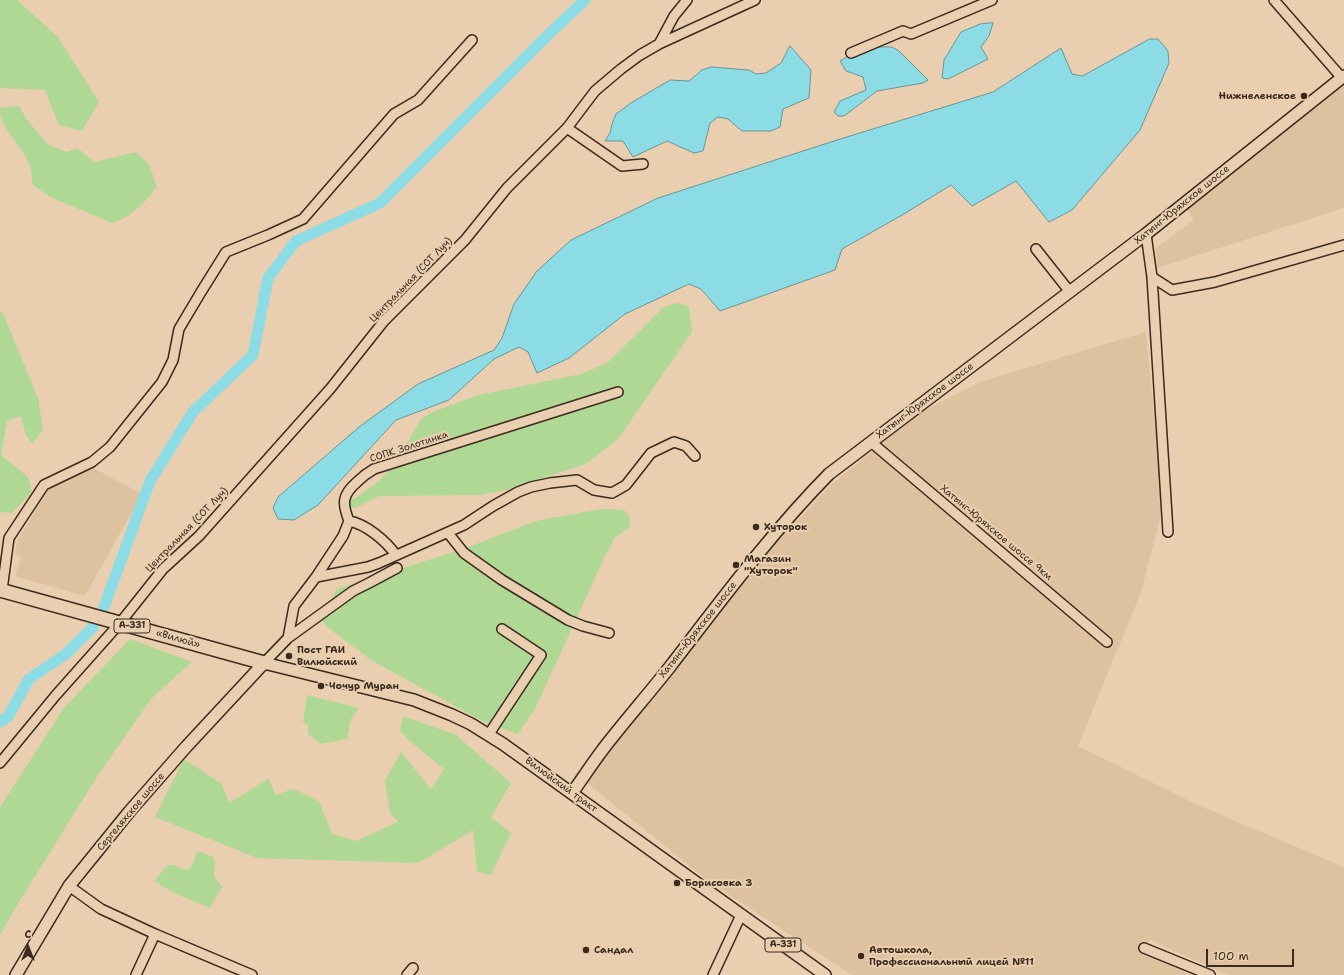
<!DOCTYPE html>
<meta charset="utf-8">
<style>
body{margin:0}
#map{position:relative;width:1344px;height:975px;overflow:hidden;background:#e9ceb0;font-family:"Shantell Sans",sans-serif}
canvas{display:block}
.north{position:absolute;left:8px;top:927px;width:40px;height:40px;-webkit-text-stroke:3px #e9ceb0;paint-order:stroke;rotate:0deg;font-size:11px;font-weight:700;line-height:16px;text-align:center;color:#3b2a1e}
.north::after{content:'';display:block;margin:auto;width:14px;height:18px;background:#3b2a1e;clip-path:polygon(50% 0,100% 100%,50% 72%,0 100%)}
.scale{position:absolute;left:1206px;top:949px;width:88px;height:18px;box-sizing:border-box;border:2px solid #3b2a1e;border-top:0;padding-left:5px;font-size:12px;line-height:14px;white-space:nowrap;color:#3b2a1e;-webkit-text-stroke:3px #e9ceb0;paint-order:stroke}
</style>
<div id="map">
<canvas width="1344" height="975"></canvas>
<div class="north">С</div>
<div class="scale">100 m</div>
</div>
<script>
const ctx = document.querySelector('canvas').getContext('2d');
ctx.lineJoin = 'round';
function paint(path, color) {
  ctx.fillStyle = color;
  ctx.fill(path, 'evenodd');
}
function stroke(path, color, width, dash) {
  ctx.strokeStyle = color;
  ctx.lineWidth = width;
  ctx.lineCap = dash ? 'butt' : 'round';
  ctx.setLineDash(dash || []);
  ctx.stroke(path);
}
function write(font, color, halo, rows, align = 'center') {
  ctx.font = font + ' "Shantell Sans",sans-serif';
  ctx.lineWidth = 4;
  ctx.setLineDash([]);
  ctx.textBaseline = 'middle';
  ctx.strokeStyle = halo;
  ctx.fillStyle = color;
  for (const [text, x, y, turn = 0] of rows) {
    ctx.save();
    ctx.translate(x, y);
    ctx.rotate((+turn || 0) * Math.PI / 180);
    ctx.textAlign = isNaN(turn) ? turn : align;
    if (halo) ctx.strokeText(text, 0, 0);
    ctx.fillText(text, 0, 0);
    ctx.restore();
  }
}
paint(new Path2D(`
 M1344,85V208L1157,268L1156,248L1194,220L1186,209Z
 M1146,332L1163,507L1141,592L1078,746L1200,806L1344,867V975H1228L1150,940L1138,950L1190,975H852L708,881L586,782L753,568L832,484L921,412L980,382Z
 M93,468L142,494L85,596L15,576L21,557L15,554L18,540L50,487Z`), '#dec19f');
paint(new Path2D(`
 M0,0H17L58,37L99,102L82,131L59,125L45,90L0,88Z
 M19,106L26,118L47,144L67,152L77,148L95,162L136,152L149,164L157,187C145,202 131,218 112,223L50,197L32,184C35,150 0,136 0,108Z
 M677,303L689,306L692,332L618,439L586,464L506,490L479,495L379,496L356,508L337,505L341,501L354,499L380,480L395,463L422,418L432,412L479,395L581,374L607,363L664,307Z
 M0,311L3,313L38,398L43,429L33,444L26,435L21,416L7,421L1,455L28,477L32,492L12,513L0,512Z
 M601,509L624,510L630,517V527L615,538L606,554L535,709L518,734L482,721L371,660L326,626L320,617L337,589L463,549L536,521Z
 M130,639L192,662L152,698L98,775L16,907L0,935V807L64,708Z
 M307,695L359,708L351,719L347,739L321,744L308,734V725L303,723Z
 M403,716L456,735L511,783L491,817L511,833L491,875L477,872L473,830L418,863L257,858L155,817L184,759L222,784L229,803L269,778L275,795L294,789L319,801L332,834L356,841L398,822L390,813L385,780L401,752L431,789L444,769L411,742L400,731Z
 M198,851L213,857L215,862L214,876L222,887L210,908L176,894L154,881L168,865C176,864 180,869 188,870C194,864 194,857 198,851Z`), '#afd894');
const water = new Path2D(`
 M993,23L989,36L981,47L988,59L948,79L942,78L944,60L961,32L980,24Z
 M1150,39H1158L1168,51L1169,63L1140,130L1072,210L1049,222L1016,181L972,206L951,185L904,214L842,249L835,270L720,311L701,289L689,284L625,314L569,358L537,373L528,352L519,347L494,359L449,400L396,420L318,505L294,520L278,519L273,508L278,497L359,427L418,384L494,350L502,338L514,304L537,271L571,240L658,198L837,140L993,92L1061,48L1072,74L1082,76Z
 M790,46L811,70L809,98L783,109L780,127L771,131H742L728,119L718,117L710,123L703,151L694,153L667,141L633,157L623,141H605L610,133L612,124L616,114L631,103L670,80L689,81L702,70L711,67L749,70L756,74L766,73L781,63Z
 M880,47H892L899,51L928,80L923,83L877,91L844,116H838L834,112L840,101L866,90L863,77L846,71L840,61L853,53Z`);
paint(water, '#8bdce4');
stroke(water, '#6b9595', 1);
stroke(new Path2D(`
 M104,607L150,481L193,412L253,355L268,278L296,241L380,203L549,34L585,0
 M0,722L8,717L29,679L66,654L93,627`), '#8bdce4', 11);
const minor = new Path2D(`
 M1274,0L1342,78
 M659,44L674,16L687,0
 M851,53L903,31L911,34L992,0
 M567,128L622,166L643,164
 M1146,234L1152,277L1168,532
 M1036,249L1070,292
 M1152,277L1172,290L1215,282L1344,245
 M871,442L1107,642
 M349,521C366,524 386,541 396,555
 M448,533L464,553L502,580L568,620L583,626L609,633
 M316,577L368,567L379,563L464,525L493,506L518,492L531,487L550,483L577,480L594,490L612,493L626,485L651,453L674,442L686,446L695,456
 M2,590L9,538L44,485L92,462L110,447L162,382L173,360L179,329L201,292L226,252L268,235L303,219L394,114L418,100L472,40
 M288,638L294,606L316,577L343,536L349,521C342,503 342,495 357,482C362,477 367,473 374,469L618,392
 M264,663L288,638L353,591L369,583L397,568
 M489,734L541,655L502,629
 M0,763L56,695L120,623L163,569L199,536L330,389L384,321L465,240L507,188L567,128L595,91L621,69L640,55L659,44L755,0
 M69,886L101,909L155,934L252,975
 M1144,948L1210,975
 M136,975L155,934
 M407,975L413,968
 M713,975L741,915`);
const major = new Path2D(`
 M572,793C585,775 597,756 611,739C630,715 650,692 669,668C720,602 770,534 829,474L1146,234L1344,76
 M16,975L69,886L129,812L186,747L264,663L414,700L452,715L471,724L503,744L825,975`);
const highway = new Path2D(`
 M0,590L264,663`);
stroke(minor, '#3b2a1e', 12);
stroke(major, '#3b2a1e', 14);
stroke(highway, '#3b2a1e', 16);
stroke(minor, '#e9ceb0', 9);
stroke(major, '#e9ceb0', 11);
stroke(highway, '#e9ceb0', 13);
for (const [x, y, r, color] of [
 [1304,96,4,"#3b2a1e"],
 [756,527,4,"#3b2a1e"],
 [736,565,4,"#3b2a1e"],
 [289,656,4,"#3b2a1e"],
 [321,686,4,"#3b2a1e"],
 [677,883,4,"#3b2a1e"],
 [586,950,4,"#3b2a1e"],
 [861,956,4,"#3b2a1e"]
]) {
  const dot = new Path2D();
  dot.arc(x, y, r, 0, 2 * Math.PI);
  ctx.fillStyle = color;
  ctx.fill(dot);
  stroke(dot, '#e9ceb0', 1.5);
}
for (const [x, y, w] of [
 [132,626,36],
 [783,945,36]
]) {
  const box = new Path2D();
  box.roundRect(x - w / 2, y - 7, w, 14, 3);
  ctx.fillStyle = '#e9ceb0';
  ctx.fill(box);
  stroke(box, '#3b2a1e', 1);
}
write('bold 9px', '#3b2a1e', null, [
 ["А-331",132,626],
 ["А-331",783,945]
]);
write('bold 10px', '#3b2a1e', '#e9ceb0', [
 ["Нижнеленское",1296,96,"right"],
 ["Хуторок",764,527],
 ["Магазин",744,559],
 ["\"Хуторок\"",744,571],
 ["Пост ГАИ",297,650],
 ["Вилюйский",297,662],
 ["Чочур Муран",329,686],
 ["Борисовка 3",685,883],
 ["Сандал",594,950],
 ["Автошкола,",869,950],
 ["Профессиональный лицей №11",869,962]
], 'left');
write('10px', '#3b2a1e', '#e9ceb0', [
 ["Хатынг-Юряхское шоссе",1182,205,-39],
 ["Центральная (СОТ Луч)",411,280,-46],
 ["Хатынг-Юряхское шоссе",925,401,-37],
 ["СОПК Золотинка",409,447,-18],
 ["Центральная (СОТ Луч)",187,530,-46],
 ["Хатынг-Юряхское шоссе 9км",996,533,40],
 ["Хатынг-Юряхское шоссе",698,630,-52],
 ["«Вилюй»",178,639,16],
 ["Вилюйский тракт",561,785,36],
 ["Сергеляхское шоссе",131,812,-50]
]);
</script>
